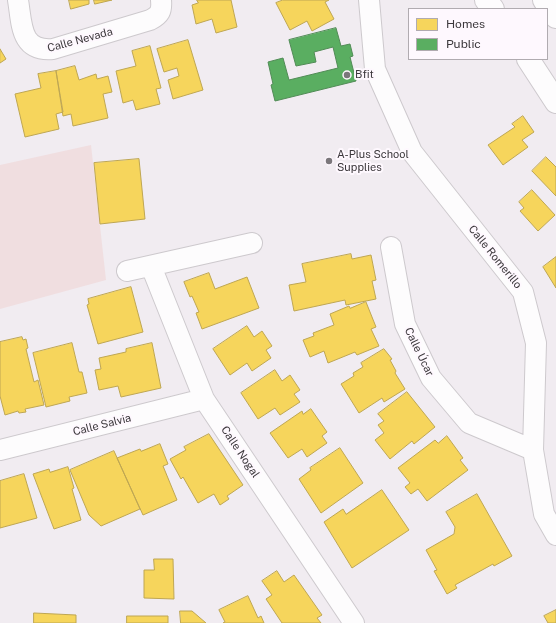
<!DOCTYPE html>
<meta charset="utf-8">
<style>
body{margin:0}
#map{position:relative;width:556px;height:623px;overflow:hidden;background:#f1ecf1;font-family:"Public Sans",sans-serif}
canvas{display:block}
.legend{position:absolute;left:408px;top:8px;width:140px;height:52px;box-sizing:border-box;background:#fef8fe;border:1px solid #b0abb0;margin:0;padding:5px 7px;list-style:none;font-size:12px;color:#3c383c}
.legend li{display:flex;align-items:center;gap:8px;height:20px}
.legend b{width:20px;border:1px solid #b0abb0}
</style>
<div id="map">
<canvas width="556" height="623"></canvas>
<ul class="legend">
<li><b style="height:11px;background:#f6d55c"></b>Homes</li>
<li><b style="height:11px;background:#5aae61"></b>Public</li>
</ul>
</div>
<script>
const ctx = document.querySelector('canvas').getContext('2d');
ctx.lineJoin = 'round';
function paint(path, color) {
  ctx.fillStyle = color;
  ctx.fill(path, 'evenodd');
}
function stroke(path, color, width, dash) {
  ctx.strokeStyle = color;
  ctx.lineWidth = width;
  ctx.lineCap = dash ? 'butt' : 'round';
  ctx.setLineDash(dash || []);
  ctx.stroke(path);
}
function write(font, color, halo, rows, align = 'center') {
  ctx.font = font + ' "Public Sans",sans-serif';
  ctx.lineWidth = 4;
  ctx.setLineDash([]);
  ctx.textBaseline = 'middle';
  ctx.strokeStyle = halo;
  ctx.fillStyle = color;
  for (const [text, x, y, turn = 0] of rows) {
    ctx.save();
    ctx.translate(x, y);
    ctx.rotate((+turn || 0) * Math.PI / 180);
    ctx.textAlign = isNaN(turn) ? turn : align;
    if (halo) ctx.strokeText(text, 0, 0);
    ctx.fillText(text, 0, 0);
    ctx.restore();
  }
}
paint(new Path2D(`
 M91,145L106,280L0,309V165Z`), '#f0dee0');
const homes = new Path2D(`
 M69,0H89V4L71,9Z
 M94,0H112L95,4Z
 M197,0H231L237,27L216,33L212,19L196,24L192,5L198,3Z
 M283,0H329L325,2L334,19L312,31L307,21L290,30L276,3Z
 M188,40L203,90L173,99L168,80L179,76L177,68L164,72L157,49Z
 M150,46L161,88L156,89L160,104L136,110L133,100L123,103L116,71L136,66L132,51Z
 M0,49L6,59L0,63Z
 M75,66L79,80L96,74L97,79L108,76L112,92L103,94L108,118L73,126L71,114L63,116L56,71Z
 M56,71L63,112L56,114L59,129L25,137L15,94L41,88L38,74Z
 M523,116L534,132L522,140L528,147L503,165L488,145L515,127L512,124Z
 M546,157L556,167V196L532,171Z
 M139,159L145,219L100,224L94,163Z
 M532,190L555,215L538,231L520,211L524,208L519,202Z
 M351,254L352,259L371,255L376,280L372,281L376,299L346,305L345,300L294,311L289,285L306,282L302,264Z
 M556,257V288L543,267Z
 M209,273L215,289L247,277L259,308L202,329L196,313L199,312L192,296L190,297L184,282Z
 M131,287L143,332L98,344L87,305L89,304L88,299Z
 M366,302L376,327L371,329L379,346L357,355L355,352L328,363L324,351L310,357L303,340L314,336L313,333L334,325L330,314L349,306L350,308Z
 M247,326L254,337L262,331L272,346L266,350L271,358L252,371L247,363L230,375L213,349Z
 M22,337L23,340L26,339L28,348L26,349L34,382L38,380L44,405L25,409L26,412L19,413L18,411L5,415L0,396V342Z
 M72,343L79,372H82L87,393L69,397L70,401L46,407L33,353Z
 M152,343L161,388L121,397L118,386L99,390L95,370L101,369L99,358L126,352V349Z
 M384,349L392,359L390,360L396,371L395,373L405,389L384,402L382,398L359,413L341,384L354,376L353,373L363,367L361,363Z
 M275,370L282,381L290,375L300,390L294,394L300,402L280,415L275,408L258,419L241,393Z
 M407,392L435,427L414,444L412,441L390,459L375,440L384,433L378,425L384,421L378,414Z
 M311,409L327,432L322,436L327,443L307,457L302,449L288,458L270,433L302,411L303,414Z
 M209,434L243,485L227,496L229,499L220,505L214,494L198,503L183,477L181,479L170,459L186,450L184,447Z
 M447,436L463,458L460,460L468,470L427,501L418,489L411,494L405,487L410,483L398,468L435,440L438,443Z
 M160,444L168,464L163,466L177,500L143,515L117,458L140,449L141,451Z
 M340,448L363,483L321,513L299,479L311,470L310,468Z
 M114,451L140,509L101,526L89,515L70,470Z
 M68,467L74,488L72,489L81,520L54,529L33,474L49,469L50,472Z
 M24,474L37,518L0,528V481Z
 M382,490L409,530L352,568L324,522L343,509L346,514Z
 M477,494L512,556L494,566L493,564L455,585L457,588L447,594L434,571L437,570L426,550L454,534L455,527L446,512Z
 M154,559H173L174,599L144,598V570H154Z
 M277,571L284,582L294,575L322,615L317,618L321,623H282L266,599L272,595L262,581Z
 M248,596L258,618L261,616L264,623H223L225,622L219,610Z
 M556,610V623H548L544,616Z
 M180,611H192L206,623H181Z
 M34,613L76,615V623H34Z
 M127,616H168V623H127Z`);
paint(homes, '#f6d55c');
stroke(homes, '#bea652', 1);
const public = new Path2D(`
 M336,28L341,46L350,44L353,56L350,57L356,81L275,101L271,85L273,84L268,62L283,58L289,80L338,68L333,47L314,52L316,62L296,66L289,40Z`);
paint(public, '#5aae61');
stroke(public, '#518b56', 1);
const minor = new Path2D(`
 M18,0C22,24 20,52 53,49L150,20C160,15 162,11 161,0
 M369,0L375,69L412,152L523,292L536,343L533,450L544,514L556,535
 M391,247L405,324L431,378L469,423L533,450
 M151,266L204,399L354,623
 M127,271L252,243
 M0,450L204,399`);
const primary = new Path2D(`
 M486,0L493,9
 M544,0L556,17
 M528,59L556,102`);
stroke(minor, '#cdc9cd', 22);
stroke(primary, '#cdc9cd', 24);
stroke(minor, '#fdfcfd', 20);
stroke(primary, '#fdfcfd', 22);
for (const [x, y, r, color] of [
 [347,75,4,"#7b777b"],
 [329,161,4,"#7b777b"]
]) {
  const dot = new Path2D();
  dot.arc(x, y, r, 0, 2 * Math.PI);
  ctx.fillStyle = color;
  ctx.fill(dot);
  stroke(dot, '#fef8fe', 1.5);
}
write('11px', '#3c383c', '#fef8fe', [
 ["Calle Nevada",80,40,-15],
 ["Calle Romerillo",495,257,51],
 ["Calle Úcar",419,352,64],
 ["Calle Salvia",102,425,-14],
 ["Calle Nogal",240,452,56]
]);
write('11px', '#3c383c', '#fef8fe', [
 ["Bfit",355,75],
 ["A-Plus School",337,155],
 ["Supplies",337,168]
], 'left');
</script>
